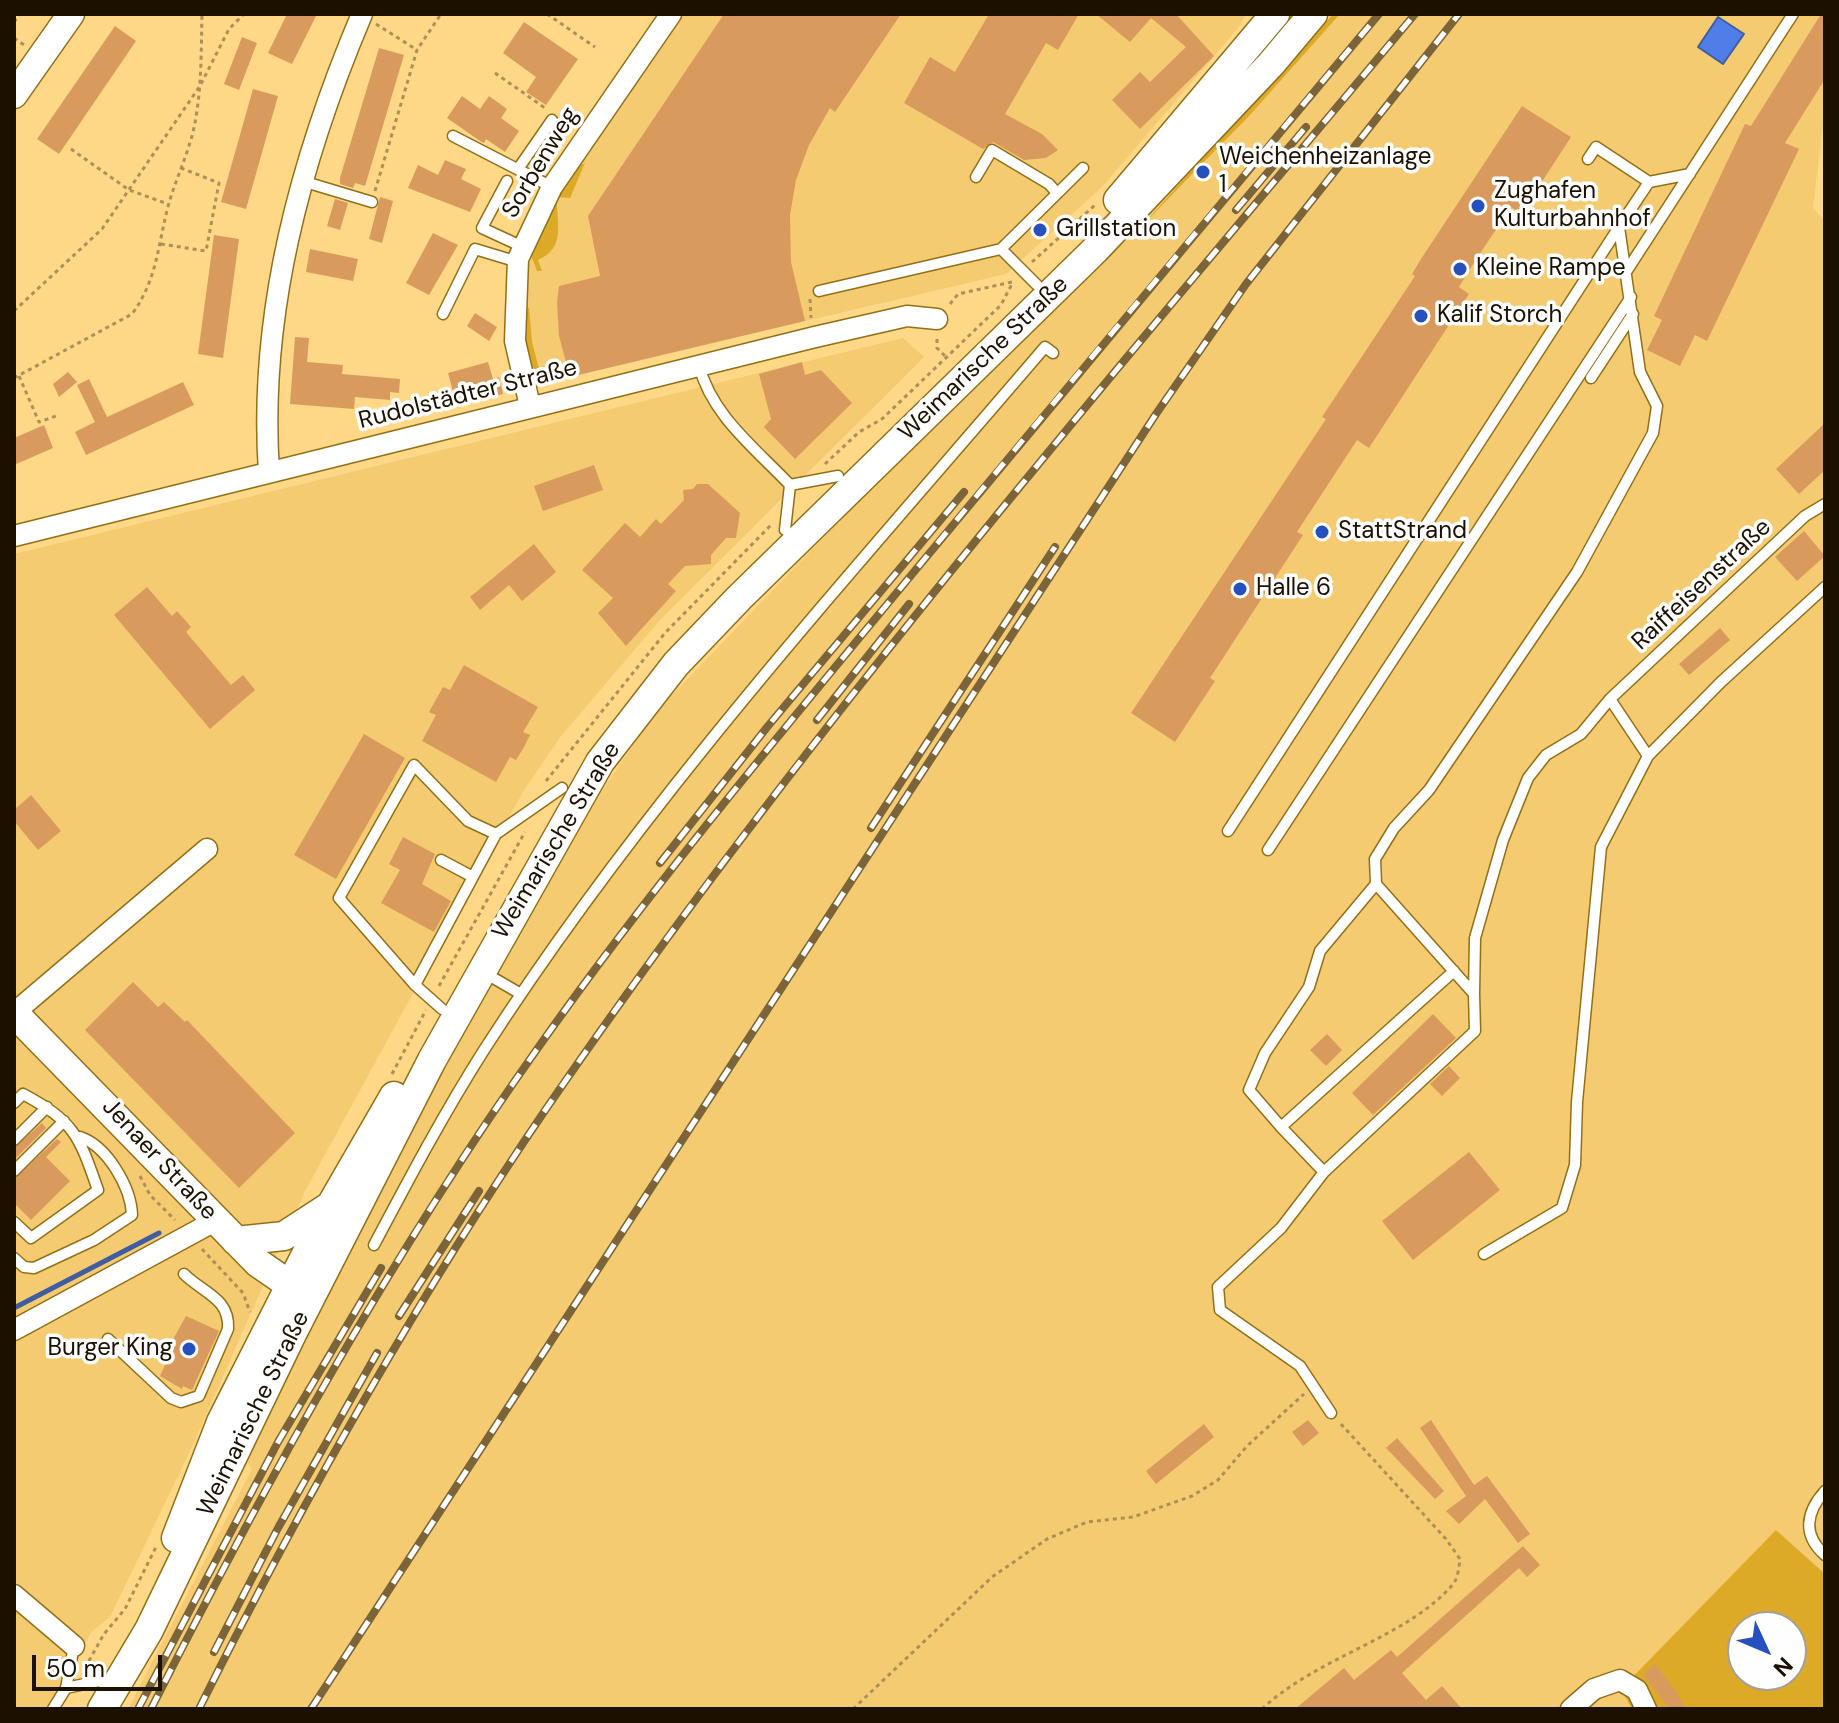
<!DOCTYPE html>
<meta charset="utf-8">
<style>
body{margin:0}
#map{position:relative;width:1839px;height:1723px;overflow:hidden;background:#fed787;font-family:"DM Sans",sans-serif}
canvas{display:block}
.frame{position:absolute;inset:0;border:16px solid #1c1100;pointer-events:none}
.north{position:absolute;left:1727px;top:1611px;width:80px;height:80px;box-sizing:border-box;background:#fefefe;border:2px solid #a49f98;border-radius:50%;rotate:134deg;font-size:22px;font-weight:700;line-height:32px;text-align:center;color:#1c1100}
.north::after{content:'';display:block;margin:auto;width:28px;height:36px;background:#2750bf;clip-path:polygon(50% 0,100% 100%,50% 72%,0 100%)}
.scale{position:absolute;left:32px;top:1655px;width:130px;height:36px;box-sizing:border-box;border:4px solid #1c1100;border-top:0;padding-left:10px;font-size:24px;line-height:28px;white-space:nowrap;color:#1c1100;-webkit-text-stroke:6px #fefefe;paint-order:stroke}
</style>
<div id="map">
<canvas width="1839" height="1723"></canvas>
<div class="frame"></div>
<div class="north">N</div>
<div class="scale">50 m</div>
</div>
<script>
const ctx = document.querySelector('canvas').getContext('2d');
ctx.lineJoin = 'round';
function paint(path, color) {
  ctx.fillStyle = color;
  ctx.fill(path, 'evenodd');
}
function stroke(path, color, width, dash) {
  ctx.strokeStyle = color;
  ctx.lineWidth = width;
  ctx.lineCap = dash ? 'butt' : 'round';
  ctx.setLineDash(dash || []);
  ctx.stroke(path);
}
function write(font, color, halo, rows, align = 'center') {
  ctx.font = font + ' "DM Sans",sans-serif';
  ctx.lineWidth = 7;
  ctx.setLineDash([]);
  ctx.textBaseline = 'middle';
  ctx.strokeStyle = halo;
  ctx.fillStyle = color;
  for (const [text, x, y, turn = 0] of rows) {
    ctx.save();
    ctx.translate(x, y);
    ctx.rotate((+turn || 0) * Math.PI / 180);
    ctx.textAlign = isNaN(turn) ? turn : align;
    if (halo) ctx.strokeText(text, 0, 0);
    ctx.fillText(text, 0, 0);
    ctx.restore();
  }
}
paint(new Path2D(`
 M681,14H1246L1239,27L1102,187L1006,274L537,384L528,354L525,279L535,241L564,185Z
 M1340,14H1825V108L1813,208L1825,221V1709H128L252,1469L245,1459L442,1071L595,801L656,712L850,510L1196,172ZM1743,1627H1791V1675H1743Z
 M903,338L924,357L660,620L561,736L524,790L305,1191L191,1449L110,1617L92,1631L47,1709H14V554Z`), '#f5cb71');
paint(new Path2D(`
 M1333,14H1340L1249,116L1136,232Z
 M585,163L570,198L557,197C556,221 567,248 538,260L542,271H537L531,255C540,232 561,172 585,163Z
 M529,307L532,342L541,376L567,368L570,377L537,384C529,365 515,324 529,307Z
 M1776,1530L1825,1574V1709H1632L1621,1689ZM1743,1627H1791V1675H1743Z`), '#ddaa28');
const water = new Path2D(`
 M1718,17L1744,34L1723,64L1698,47Z`);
paint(water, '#507ee8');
stroke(water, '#405da2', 2);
stroke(new Path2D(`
 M14,1308L159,1233`), '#405da2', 5);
paint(new Path2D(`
 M287,14H317L292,64L268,53Z
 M724,14H901L835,112L830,108L809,145L796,180L790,215L791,262L805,321L570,377L559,336L557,302L559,286L600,276L588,216Z
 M989,14H1079L1058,50L1046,43L1005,114L1042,134L1058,150L1046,158L1024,160L993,142L983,149L904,103L930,57L955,72Z
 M1096,14H1176L1214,56L1140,129L1112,100L1140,72L1150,82L1186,47L1151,18L1130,42Z
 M1821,14H1825V79L1785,143L1799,149L1707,341L1695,335L1680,366L1647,350L1662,320L1654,316L1745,124L1751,126Z
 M524,22L578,59L546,105L526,92L536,77L503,53Z
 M115,26L136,41L59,154L37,139Z
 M242,37L257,43L239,90L224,84Z
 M379,48L404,55L365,186L355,183L353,188L340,184V178Z
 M253,89L278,96L246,209L221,202Z
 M462,96L480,109L489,96L507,109L501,118L519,131L505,152L486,139L484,143L480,141L447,118Z
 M1522,106L1571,137L1521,214L1511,207L1475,261L1459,287L1469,294L1369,448L1357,440L1297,532L1303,535L1210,678L1215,681L1175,742L1131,713L1326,419L1322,417L1415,276L1412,274L1421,259Z
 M445,160L466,169L461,179L481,189L470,212L408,188L418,165L438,175Z
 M380,197L393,201L382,243L369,239Z
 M335,199L348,203L340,230L327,226Z
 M433,233L458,245L429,295L406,283Z
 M214,235L239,239L223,358L198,354Z
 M310,249L358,259L353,281L306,272Z
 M475,313L497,327L489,341L467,326Z
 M295,337L309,338L307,362L343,365L342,374L400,379L399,393L390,392V400L355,397L354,409L290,404Z
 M488,362L493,379L499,377L503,394L457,406L448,373Z
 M802,362L805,375L821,370L852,403L795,459L764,427L771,419L759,374Z
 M68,372L77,382L59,397L53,384Z
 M89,379L107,417L183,382L194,405L86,455L75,432L95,422L77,385Z
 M1825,423V470L1799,494L1776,469Z
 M44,425L53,448L14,465V438Z
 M594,465L603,490L543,511L534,486Z
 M697,484H708L740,513L736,538H726L711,555V564L685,566L668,584L676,591L626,646L598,613L613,598L582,570L625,523L640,537L656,519L661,524L684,500L683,490L693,489Z
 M1804,531L1825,556L1797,581L1775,557Z
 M534,544L556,572L522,601L509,585L480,610L470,597Z
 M147,587L172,616L177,611L191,627L186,632L231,685L243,675L255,690L210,729L114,615Z
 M1720,628L1730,640L1689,675L1679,664Z
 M464,665L538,707L523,732L530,735L524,747L516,760L510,757L496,782L422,741L436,715L429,712L443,687L450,690Z
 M364,734L405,758L336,879L294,855Z
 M31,795L61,831L38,850L14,821V810Z
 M403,837L435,854L422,884L451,901L434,932L381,903L400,870L389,864Z
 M133,982L158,1007L164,1002L185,1022L187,1020L295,1133L239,1188L85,1030Z
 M1433,1014L1456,1038L1373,1115L1352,1093Z
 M1327,1034L1342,1050L1326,1066L1310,1050Z
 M1449,1066L1460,1078L1442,1096L1430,1084Z
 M42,1123L46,1128L14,1160V1148Z
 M57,1139L61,1142L46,1157L70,1181L31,1220L14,1203V1179Z
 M1469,1152L1500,1190L1413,1260L1382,1221Z
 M186,1316L219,1331L192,1390L183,1386L182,1389L160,1376L170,1354L166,1352Z
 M1308,1420L1319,1433L1303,1446L1292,1432Z
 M1431,1420L1474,1485L1487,1476L1530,1534L1518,1543L1485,1499L1459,1524L1446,1511L1466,1496L1420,1428Z
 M1204,1424L1214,1437L1156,1484L1146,1471Z
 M1397,1438L1444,1491L1435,1499L1386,1448Z
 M1523,1546L1540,1565L1527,1577L1519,1568L1402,1673L1426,1700L1442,1686L1462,1709H1295L1344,1668L1354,1680L1391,1650L1397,1657Z
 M1655,1664L1674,1689L1687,1709H1669L1643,1674Z`), '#d99b5d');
const service = new Path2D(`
 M453,136L552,187
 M518,169L552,120
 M976,177L992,150L1049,184L1057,193
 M302,181L372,202
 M507,181L482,228L523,247
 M1649,182L1690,174
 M1001,249L1037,285
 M1626,272L1793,14
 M819,291L1001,249L1083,168
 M443,314L475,249L518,262
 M699,365C711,415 756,449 790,485L785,530
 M1591,378L1633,314
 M790,485L838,476
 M1610,699L1648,756L1721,682L1825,587
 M1228,831L1619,227
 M1268,850L1631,297
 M441,860L473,877
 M483,972L521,994
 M415,985L339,898L414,765L468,821L496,834
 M1474,994L1475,938L1503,840L1528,778L1546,755L1581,734L1610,699L1805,516L1825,504
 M442,1009L415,985L496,834L562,788
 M14,1103L23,1094C75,1122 79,1136 98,1190L31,1238L14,1222
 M1281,1127L1249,1090L1265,1053L1309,987L1320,951L1376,884
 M14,1140L47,1107
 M14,1171L64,1121
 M1324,1172L1281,1127L1454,971
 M374,1245C409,1179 444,1113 484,1050C646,798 851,574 1045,347L1053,353
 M1484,1254L1562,1208L1575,1165L1577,1102L1601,847L1648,756
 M14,1258L24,1267L34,1268L94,1240L132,1215C131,1187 107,1146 80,1137
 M108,1339L171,1398L181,1402L199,1396L228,1329C230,1298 203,1293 184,1274
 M1331,1413L1300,1366L1220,1310L1218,1287L1281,1228L1324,1172L1475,1031L1474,994L1376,884L1375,859L1394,828L1429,790L1577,572L1653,433L1657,406L1640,372L1619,227L1649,182L1596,147L1588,159
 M1825,1491C1806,1512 1802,1535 1825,1555
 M66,1688L74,1646
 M53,1709L66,1688L99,1681`);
const minor = new Path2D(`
 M530,406L515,341L518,259L552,187L671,14
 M269,472C258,314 301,158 362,14
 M14,536L815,337L907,316L937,319
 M14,1013L207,849
 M14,1330L215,1221
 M14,1595L74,1646
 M1571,1709L1594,1689L1620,1680L1637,1690L1646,1709`);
const tertiary = new Path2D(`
 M14,95L71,14`);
const secondary = new Path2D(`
 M1118,200L1275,14
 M14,1013L258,1263L306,1296
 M236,1241L284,1236L327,1208
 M176,1538L221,1422L331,1205L394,1096
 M102,1709L149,1630L292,1334L432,1060L600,762L676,664L739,598L1095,250L1271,64L1313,14`);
stroke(service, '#937017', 13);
stroke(minor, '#937017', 23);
stroke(tertiary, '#937017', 29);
stroke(secondary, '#937017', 31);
stroke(new Path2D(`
 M547,14L595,47
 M14,22L20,14
 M376,24L417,50
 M14,38L24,45
 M495,73L545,108
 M71,149L129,190L168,204
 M375,191L417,50L441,14
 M161,244L206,251L219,183L181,168
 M1032,262L1095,205
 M810,299L811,318
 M950,304L958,294L1012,282
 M14,311L102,229L200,86L229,29L244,14
 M937,339V348L945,356
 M19,376L39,422L59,415
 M14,378L132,314C158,279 158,242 169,203C176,179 187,156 193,132C202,93 201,53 202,14
 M825,464L859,432L882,419L1001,305L1013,282
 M546,781L665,633L773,523
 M439,986L525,832
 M392,1074L426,1010
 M140,1176L150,1195L175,1220
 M202,1249L243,1293L250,1312
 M85,1668L104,1634L125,1609L156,1547
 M853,1709L992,1577L1047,1539L1087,1522L1133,1517L1192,1496L1218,1480L1247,1446L1304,1394
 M1262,1709C1318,1656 1408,1638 1454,1583C1458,1577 1459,1567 1460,1559L1446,1539L1341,1424`), '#ad9057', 3, [4, 4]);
stroke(service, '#fff', 10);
stroke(minor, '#fff', 20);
stroke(tertiary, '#fff', 26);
stroke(secondary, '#fff', 28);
const rail = new Path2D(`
 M1236,210L1306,127
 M817,720L909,604
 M871,828L1055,547
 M660,863L768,726L964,492
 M399,1316L479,1191
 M214,1652L278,1528L377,1353
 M138,1709L278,1442L381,1268
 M151,1709C267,1480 391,1255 540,1045C656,881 785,728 913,573C1067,386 1223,200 1379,14
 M199,1709C302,1502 416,1300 546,1109C810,724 1116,371 1415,14
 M311,1709L1156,414L1246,284L1459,14`);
stroke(rail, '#7b6439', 8);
stroke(rail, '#fefefe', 5, [15]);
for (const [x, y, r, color] of [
 [1203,172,8,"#2750bf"],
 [1478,206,8,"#2750bf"],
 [1040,230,8,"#2750bf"],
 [1460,269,8,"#2750bf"],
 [1421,316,8,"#2750bf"],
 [1322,532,8,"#2750bf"],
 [1240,589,8,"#2750bf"],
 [189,1349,8,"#2750bf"]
]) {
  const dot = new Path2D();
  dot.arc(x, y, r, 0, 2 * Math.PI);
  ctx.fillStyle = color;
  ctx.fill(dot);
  stroke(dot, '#fefefe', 3);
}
write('24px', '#1c1100', '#fefefe', [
 ["Weichenheizanlage",1219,158],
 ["1",1219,186],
 ["Zughafen",1494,192],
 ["Kulturbahnhof",1494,220],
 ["Grillstation",1056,230],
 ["Kleine Rampe",1476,269],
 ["Kalif Storch",1437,316],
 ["StattStrand",1338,532],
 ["Halle 6",1256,589],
 ["Burger King",173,1349,"right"]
], 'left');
write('24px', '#1c1100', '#fefefe', [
 ["Sorbenweg",541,163,-59],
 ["Weimarische Straße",984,359,-44],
 ["Rudolstädter Straße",468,395,-14],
 ["Raiffeisenstraße",1702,585,-43],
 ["Weimarische Straße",557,841,-59],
 ["Jenaer Straße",159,1160,47],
 ["Weimarische Straße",254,1414,-64]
]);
</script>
